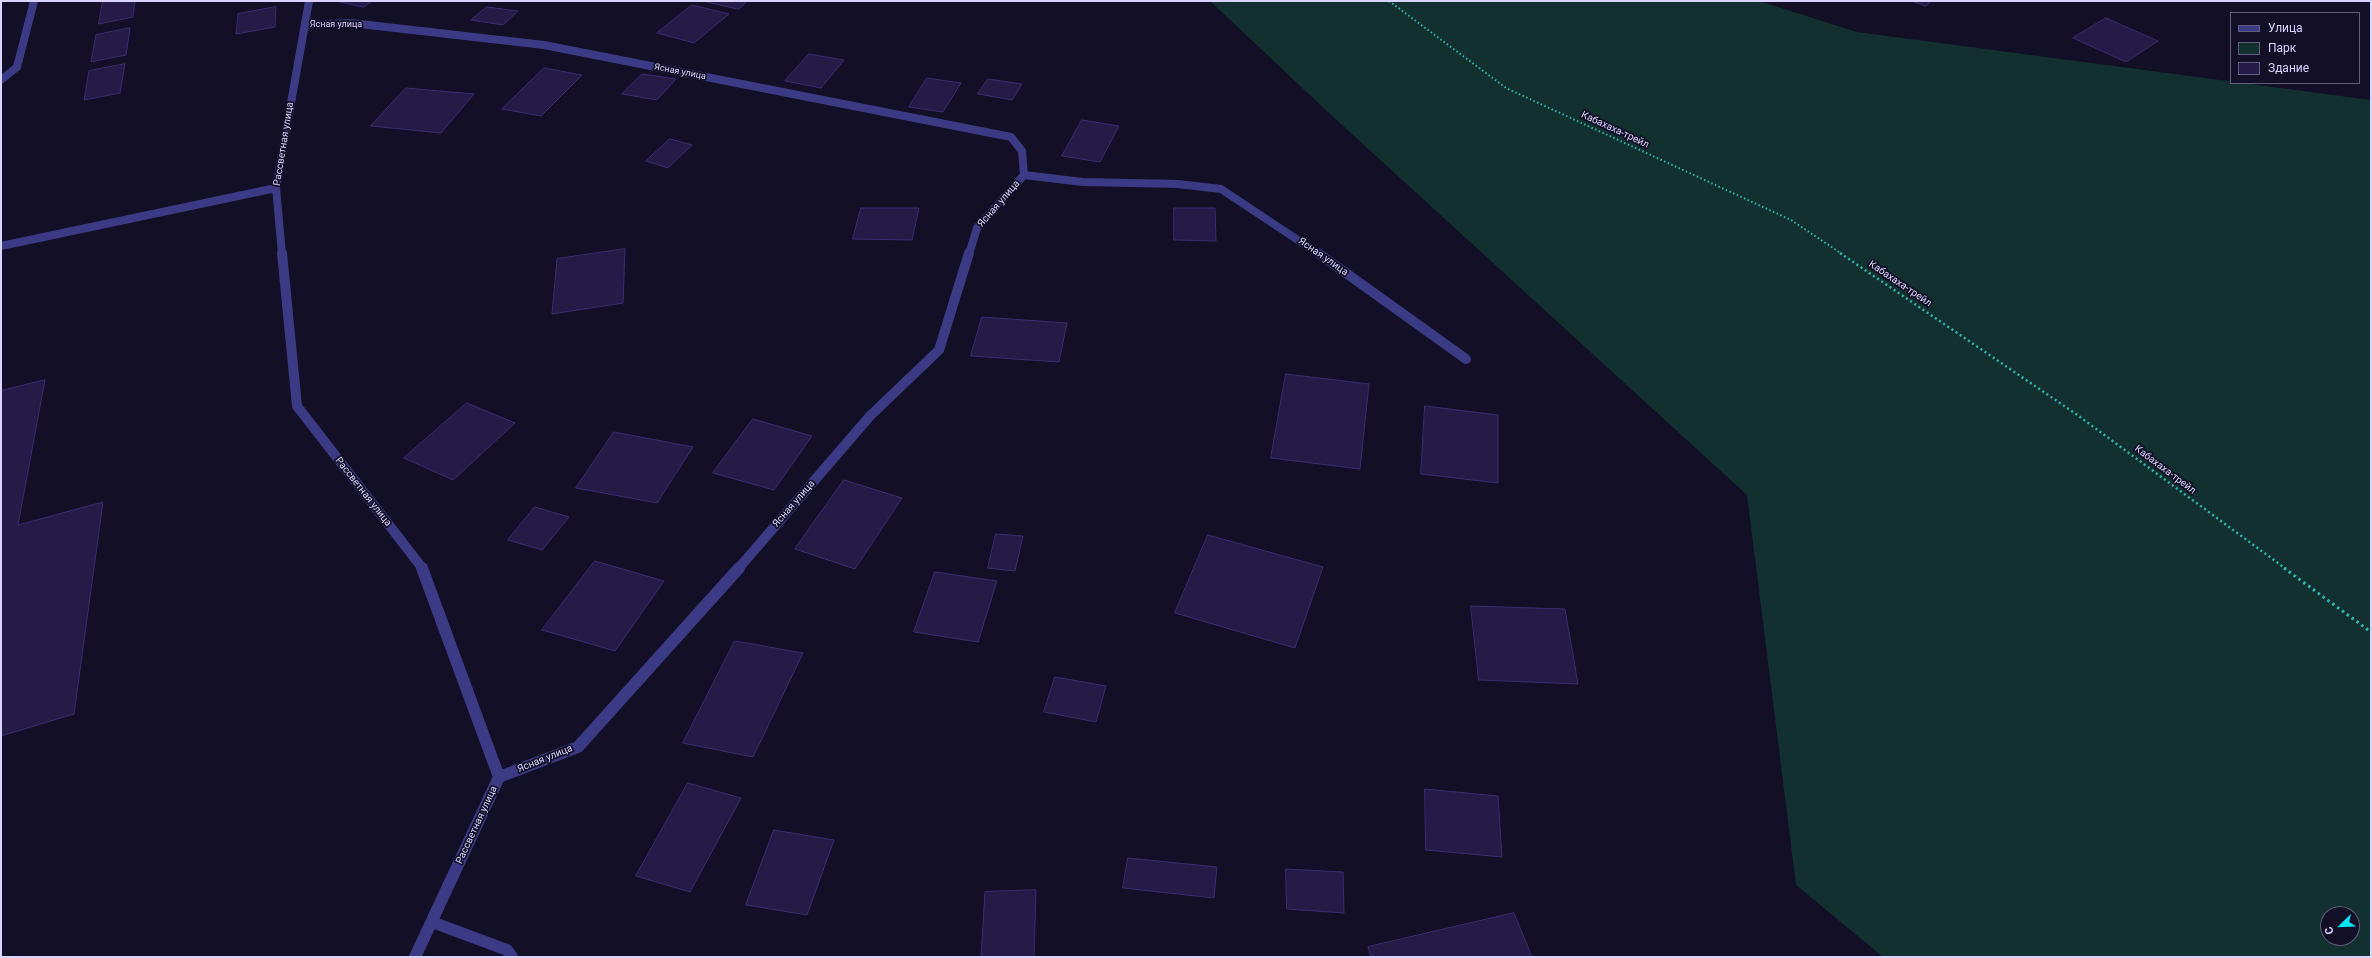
<!DOCTYPE html>
<meta charset="utf-8">
<style>
body{margin:0}
#map{position:relative;width:2372px;height:958px;overflow:hidden;background:#130f26;font-family:Roboto,sans-serif}
canvas{display:block}
.frame{position:absolute;inset:0;border:2px solid #d9d4ff;pointer-events:none}
.legend{position:absolute;left:2230px;top:12px;width:130px;height:72px;box-sizing:border-box;background:#130f26;border:1px solid #625e7d;margin:0;padding:5px 7px;list-style:none;font-size:12px;color:#d9d4ff}
.legend li{display:flex;align-items:center;gap:8px;height:20px}
.legend b{width:20px;border:1px solid #625e7d}
.north{position:absolute;left:2320px;top:906px;width:40px;height:40px;box-sizing:border-box;background:#130f26;border:1px solid #625e7d;border-radius:50%;rotate:247deg;font-size:11px;font-weight:700;line-height:16px;text-align:center;color:#d9d4ff}
.north::after{content:'';display:block;margin:auto;width:14px;height:18px;background:#00e5ff;clip-path:polygon(50% 0,100% 100%,50% 72%,0 100%)}
</style>
<div id="map">
<canvas width="2372" height="958"></canvas>
<div class="frame"></div>
<ul class="legend">
<li><b style="height:5px;background:#3d3a85"></b>Улица</li>
<li><b style="height:11px;background:#12302f"></b>Парк</li>
<li><b style="height:11px;background:#241b47"></b>Здание</li>
</ul>
<div class="north">С</div>
</div>
<script>
const ctx = document.querySelector('canvas').getContext('2d');
ctx.lineJoin = 'round';
function paint(path, color) {
  ctx.fillStyle = color;
  ctx.fill(path, 'evenodd');
}
function stroke(path, color, width, dash) {
  ctx.strokeStyle = color;
  ctx.lineWidth = width;
  ctx.lineCap = dash ? 'butt' : 'round';
  ctx.setLineDash(dash || []);
  ctx.stroke(path);
}
function write(font, color, halo, rows, align = 'center') {
  ctx.font = font + ' Roboto,sans-serif';
  ctx.lineWidth = 3.5;
  ctx.setLineDash([]);
  ctx.textBaseline = 'middle';
  ctx.strokeStyle = halo;
  ctx.fillStyle = color;
  for (const [text, x, y, turn = 0] of rows) {
    ctx.save();
    ctx.translate(x, y);
    ctx.rotate((+turn || 0) * Math.PI / 180);
    ctx.textAlign = isNaN(turn) ? turn : align;
    if (halo) ctx.strokeText(text, 0, 0);
    ctx.fillText(text, 0, 0);
    ctx.restore();
  }
}
paint(new Path2D(`
 M1210,1H1759L1857,32L2371,100V957H1883L1796,885L1747,495L1330,114ZM2328,914H2352V938H2328Z`), '#12302f');
const building = new Path2D(`
 M103,1H135L133,17L99,24Z
 M336,1H372L364,7Z
 M703,1H747L739,9Z
 M1912,1H1931L1926,6Z
 M692,5L729,14L694,43L657,33Z
 M276,7L275,27L236,34L238,14Z
 M487,7L518,11L503,25L471,20Z
 M2106,18L2158,41L2126,62L2073,38Z
 M130,28L126,55L91,62L96,35Z
 M809,54L844,60L821,88L785,81Z
 M125,64L120,93L84,100L89,71Z
 M544,68L582,75L541,116L502,109Z
 M642,74L676,79L657,100L622,94Z
 M927,78L961,83L943,112L909,107Z
 M988,79L1022,84L1012,100L978,94Z
 M406,88L474,94L441,133L371,126Z
 M1082,120L1119,126L1100,162L1062,156Z
 M670,139L692,145L668,168L646,161Z
 M861,208H919L912,240L853,239Z
 M1174,208H1215L1216,241L1174,240Z
 M625,249L623,303L552,314L557,259Z
 M982,317L1067,323L1059,362L971,356Z
 M1286,374L1369,384L1360,469L1271,458Z
 M45,380L18,525L103,502L74,714L1,736V391Z
 M467,403L515,423L453,480L404,458Z
 M1425,406L1498,415V483L1421,474Z
 M753,419L812,436L774,490L713,473Z
 M614,432L693,447L657,503L576,488Z
 M844,480L902,498L855,569L795,549Z
 M535,507L569,517L542,550L508,540Z
 M996,534L1023,536L1015,571L988,568Z
 M1208,535L1323,567L1295,648L1175,613Z
 M595,561L664,581L615,651L542,630Z
 M935,572L997,581L978,642L914,632Z
 M1471,606L1565,609L1578,684L1479,680Z
 M735,641L803,653L753,757L683,743Z
 M1055,677L1106,686L1096,722L1044,712Z
 M688,783L741,798L690,892L636,876Z
 M1425,789L1498,796L1502,857L1426,850Z
 M774,830L834,840L807,915L746,905Z
 M1128,858L1217,867L1214,898L1123,888Z
 M1286,869L1343,872L1344,913L1287,909Z
 M1036,890L1034,957H981L985,892Z
 M1514,913L1532,957H1371L1368,947Z`);
paint(building, '#241b47');
stroke(building, '#3b2d73', 1);
stroke(new Path2D(`
 M1389,1L1506,88L1791,220L1842,254`), '#2fb8b0', 2, [1.5, 2.5]);
stroke(new Path2D(`
 M1840,253L2076,414L2286,569`), '#2fb8b0', 2.5, [2, 3]);
stroke(new Path2D(`
 M2284,568L2371,632`), '#2fb8b0', 3, [2.5, 3.5]);
stroke(new Path2D(`
 M1,80L17,67L34,1
 M1,246L276,188`), '#3d3a85', 8);
stroke(new Path2D(`
 M305,25L351,23L544,45L1011,137L1022,151L1024,175L1083,182L1178,184L1221,189L1319,254
 M282,254L276,188L309,1
 M969,254L977,228L1024,175`), '#3d3a85', 8);
stroke(new Path2D(`
 M282,253L297,406L423,569
 M1318,253L1466,359
 M738,569L870,416L939,350L969,253`), '#3d3a85', 10);
stroke(new Path2D(`
 M499,777L578,747L739,568
 M432,922L507,950L512,957
 M415,957L499,777L422,568`), '#3d3a85', 12);
write('9px', '#d9d4ff', '#130f26', [
 ["Ясная улица",336,25],
 ["Ясная улица",680,72,11]
]);
write('10px', '#d9d4ff', '#130f26', [
 ["Кабахаха-трейл",1615,130,25],
 ["Рассветная улица",284,144,-81],
 ["Ясная улица",999,204,-49],
 ["Ясная улица",1323,257,35],
 ["Кабахаха-трейл",1900,284,34],
 ["Кабахаха-трейл",2165,470,37],
 ["Рассветная улица",363,492,52],
 ["Ясная улица",794,504,-49],
 ["Ясная улица",545,759,-22],
 ["Рассветная улица",477,825,-65]
]);
</script>
